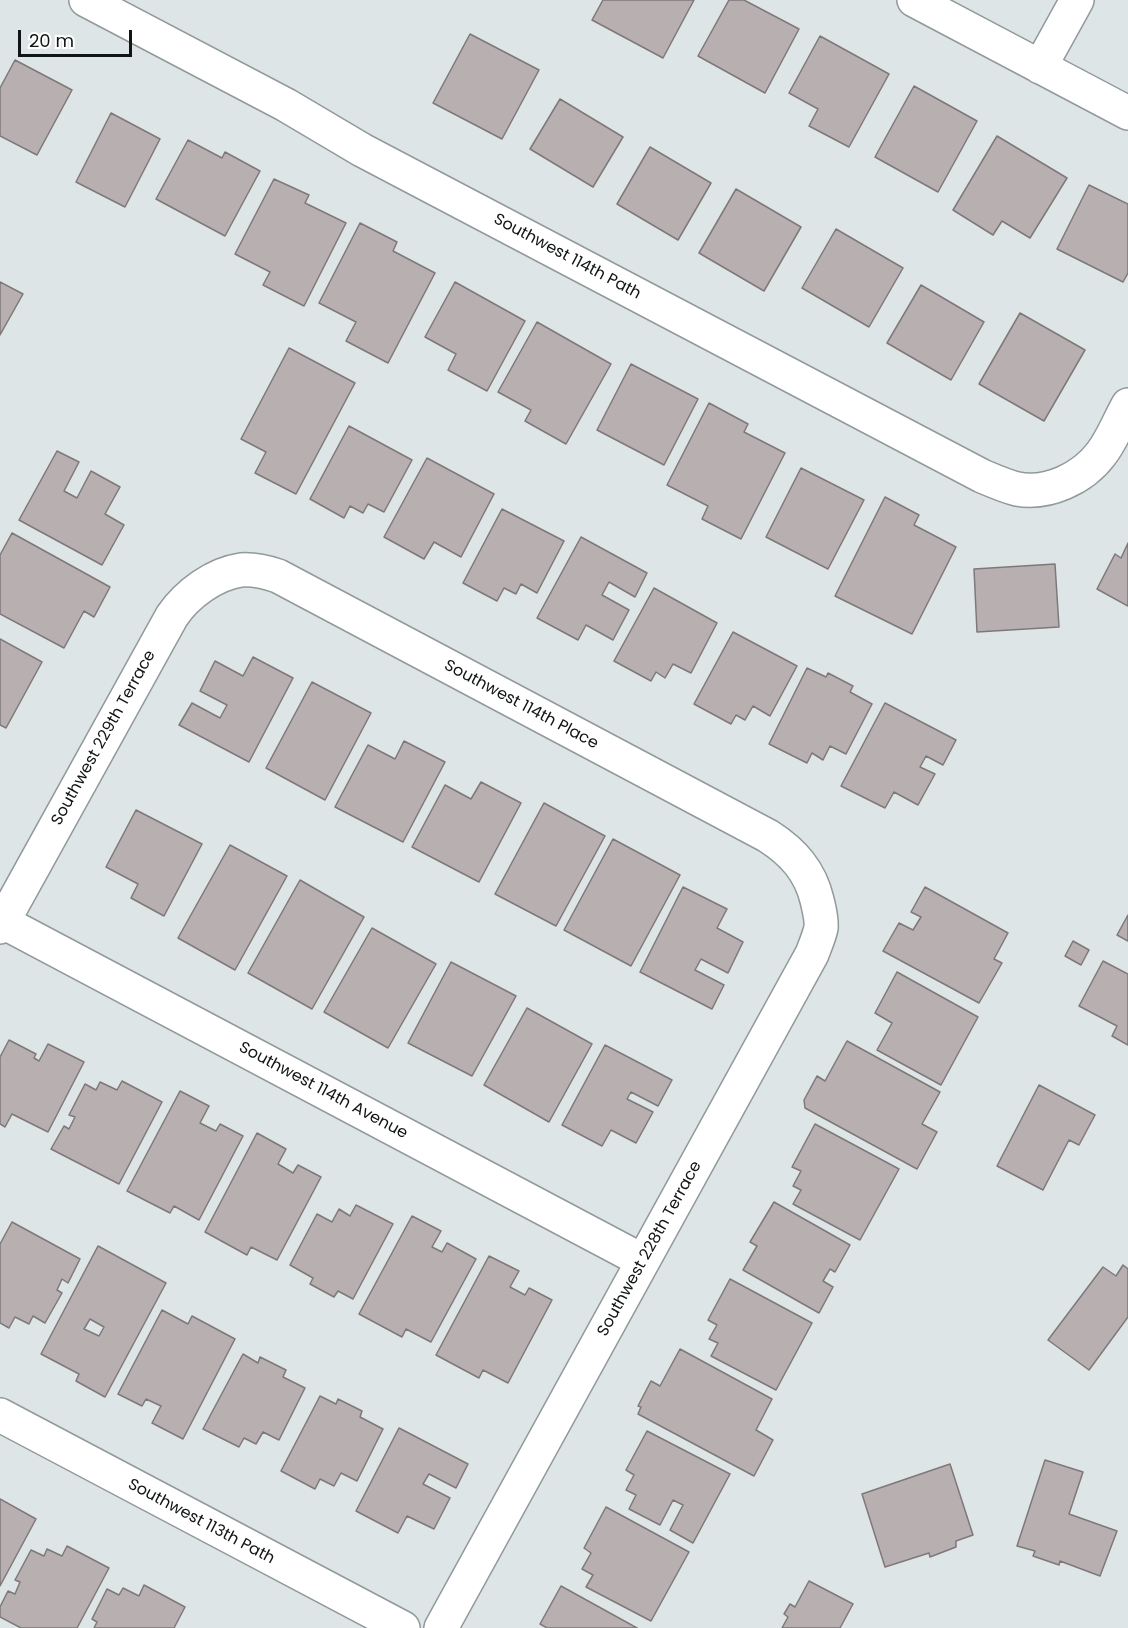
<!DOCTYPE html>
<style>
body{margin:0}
#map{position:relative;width:1128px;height:1628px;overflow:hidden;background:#dde5e7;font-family:Poppins,sans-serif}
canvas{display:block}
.scale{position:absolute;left:18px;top:30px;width:114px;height:27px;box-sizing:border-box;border:3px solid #121515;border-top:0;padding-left:8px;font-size:18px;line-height:21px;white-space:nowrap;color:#121515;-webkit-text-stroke:4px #fff;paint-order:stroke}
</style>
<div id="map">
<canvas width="1128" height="1628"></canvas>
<div class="scale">20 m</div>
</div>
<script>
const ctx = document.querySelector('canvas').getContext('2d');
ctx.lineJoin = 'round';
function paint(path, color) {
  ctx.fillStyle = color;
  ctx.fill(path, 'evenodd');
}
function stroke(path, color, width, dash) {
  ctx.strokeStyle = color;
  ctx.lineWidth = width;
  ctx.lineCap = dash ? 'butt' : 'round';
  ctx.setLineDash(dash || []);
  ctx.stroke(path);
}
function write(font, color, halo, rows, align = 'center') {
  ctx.font = font + ' Poppins,sans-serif';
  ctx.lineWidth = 4.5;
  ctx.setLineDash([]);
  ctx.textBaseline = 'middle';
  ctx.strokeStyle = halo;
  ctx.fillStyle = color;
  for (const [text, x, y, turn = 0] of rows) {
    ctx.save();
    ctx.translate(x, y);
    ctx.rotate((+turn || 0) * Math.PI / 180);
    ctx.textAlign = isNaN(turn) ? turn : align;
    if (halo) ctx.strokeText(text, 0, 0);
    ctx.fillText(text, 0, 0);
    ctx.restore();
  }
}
const building = new Path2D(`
 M603,0H694L663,58L592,20Z
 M729,0H744L799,29L765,93L698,56Z
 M470,34L539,70L502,139L433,103Z
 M820,36L889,74L849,147L809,126L818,109L789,93Z
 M15,60L72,90L37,155L0,136V88Z
 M914,86L977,121L938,192L875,157Z
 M560,99L623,137L593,187L530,149Z
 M111,113L160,139L125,207L76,182Z
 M997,136L1067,178L1030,238L1002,221L993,235L953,210Z
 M188,140L222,158L225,152L260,171L225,236L156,199Z
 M650,147L711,183L678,240L617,204Z
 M274,179L309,195L305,203L346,223L304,306L263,285L270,272L235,254Z
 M1089,185L1128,204V273L1123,282L1057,249Z
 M736,189L801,227L764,291L699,253Z
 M360,223L397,242L393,251L435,273L388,363L346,341L356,322L319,303Z
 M836,229L903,268L869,327L802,288Z
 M0,282L23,294L0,335Z
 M455,282L525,321L487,391L448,370L456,354L425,337Z
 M921,285L984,322L951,380L887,343Z
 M1020,313L1085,350L1044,421L979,384Z
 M537,322L611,364L566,444L525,421L531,410L498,392Z
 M289,348L355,383L296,494L255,473L266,452L241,439Z
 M631,364L698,399L664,465L597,430Z
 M709,403L748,424L744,432L785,453L741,539L702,519L708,506L667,485Z
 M349,426L412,460L384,512L368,504L363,513L350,506L344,518L310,499Z
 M57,451L79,462L64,491L77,498L91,471L120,487L105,514L124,525L102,565L19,520Z
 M427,458L494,494L461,557L434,542L424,559L384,537Z
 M801,468L864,500L828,569L766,537Z
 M885,497L919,515L914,525L956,547L912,634L835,596Z
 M502,509L564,541L537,593L521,584L516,594L504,588L497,601L463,583Z
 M12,533L110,587L94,617L84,611L64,648L0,614V555Z
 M581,537L647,573L635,597L609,582L602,595L629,610L613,640L586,625L578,640L537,618Z
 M1128,543V606L1097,589L1115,554L1121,558Z
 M1055,564L1059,627L977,632L974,569Z
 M654,588L717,623L691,673L673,664L665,678L656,672L651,681L614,661Z
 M733,632L797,666L770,716L753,706L745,720L736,715L731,724L694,704Z
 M0,639L42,662L6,728L0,725Z
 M253,657L293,678L249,762L179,725L192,703L220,718L227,705L200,691L215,661L243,676Z
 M807,668L826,677L828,673L853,686L850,692L872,704L846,754L830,746L823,760L812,753L807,763L769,744Z
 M312,682L371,713L325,800L266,768Z
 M885,703L956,740L943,765L926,756L920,767L935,774L918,805L894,792L885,808L841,786Z
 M404,741L445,762L403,842L335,807L368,745L395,759Z
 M481,782L521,803L479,882L412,847L445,785L471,799Z
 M544,803L605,836L556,926L495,894Z
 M136,810L202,844L164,916L131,898L138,884L106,867Z
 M613,839L680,875L631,966L564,930Z
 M230,845L287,876L235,970L178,938Z
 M300,880L364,917L312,1009L248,973Z
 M683,887L727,909L717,928L743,942L728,973L701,959L695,970L724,985L712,1009L640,972Z
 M925,887L1008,933L994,959L1002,963L979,1003L883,951L899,923L913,930L921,917L911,912Z
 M1128,915V941L1117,935Z
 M372,928L436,964L388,1048L324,1012Z
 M1073,941L1089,950L1081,965L1065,956Z
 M1103,961L1128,974V1045L1112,1036L1117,1026L1079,1006Z
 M451,962L516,996L472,1076L408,1043Z
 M897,972L978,1017L941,1085L877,1050L892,1023L875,1013Z
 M527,1008L592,1044L549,1122L484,1085Z
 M9,1040L36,1054L34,1058L39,1061L48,1044L84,1062L48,1132L12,1114L5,1127L0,1124V1057Z
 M847,1041L940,1092L922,1124L937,1132L917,1169L805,1108L804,1100L817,1076L825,1081Z
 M605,1045L672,1080L658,1106L631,1092L627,1099L653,1112L636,1143L611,1130L602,1146L562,1125Z
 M122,1081L162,1102L119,1184L51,1149L64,1126L69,1129L75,1117L69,1115L85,1084L96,1090L100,1082L117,1090Z
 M1039,1085L1095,1115L1079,1145L1069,1140L1043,1190L997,1166Z
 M180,1091L209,1106L200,1123L216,1131L220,1124L243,1136L199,1220L174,1206L170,1213L127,1191Z
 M815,1124L899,1169L860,1240L793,1204L801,1190L793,1186L801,1171L792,1167Z
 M257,1133L286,1149L278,1164L293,1173L298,1165L321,1177L277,1260L251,1247L247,1255L205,1232Z
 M774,1202L850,1245L835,1272L830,1269L823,1281L833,1287L819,1313L743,1270L757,1246L750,1242Z
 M356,1205L393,1224L353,1299L338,1291L334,1297L310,1284L313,1278L290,1265L317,1214L332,1222L339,1209L350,1216Z
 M412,1216L441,1231L432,1247L442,1252L447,1243L476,1259L431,1342L406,1329L402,1337L359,1314Z
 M12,1222L80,1259L68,1283L62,1279L57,1290L62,1293L45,1323L33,1316L29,1324L15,1317L9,1328L0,1323V1244Z
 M98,1246L166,1283L105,1397L76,1381L79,1374L41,1354ZM90,1319L104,1327L99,1336L84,1329Z
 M489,1256L519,1271L510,1287L525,1295L529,1288L552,1300L508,1383L483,1370L479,1378L436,1355Z
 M1123,1265L1128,1269V1317L1089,1370L1048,1340L1103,1267L1116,1276Z
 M730,1279L812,1323L776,1390L711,1356L718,1343L709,1339L717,1325L708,1320Z
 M162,1310L188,1324L192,1316L235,1339L183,1439L152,1423L161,1406L146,1399L142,1406L118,1394Z
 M680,1349L772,1399L756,1430L773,1440L754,1476L638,1414L641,1407L638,1406L651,1381L660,1386Z
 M243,1354L258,1363L260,1357L286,1370L283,1377L305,1388L279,1440L263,1432L256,1444L244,1438L239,1447L203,1429Z
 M320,1396L336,1404L338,1399L362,1411L360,1417L383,1429L357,1481L341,1473L334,1486L320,1479L315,1489L281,1471Z
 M399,1428L468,1464L456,1488L429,1474L423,1484L450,1498L434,1529L407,1516L398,1533L356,1511Z
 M647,1431L730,1474L693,1543L670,1530L683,1505L673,1500L660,1525L629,1509L636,1495L626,1490L634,1475L626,1470Z
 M1045,1460L1083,1472L1069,1514L1117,1531L1100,1576L1060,1561L1059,1565L1033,1556L1035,1551L1017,1546Z
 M950,1464L973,1535L956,1541V1547L930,1557L929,1553L885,1567L862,1494Z
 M0,1499L36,1519L0,1586Z
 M606,1507L689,1552L651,1621L586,1587L593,1575L582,1569L591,1553L584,1548Z
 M67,1546L109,1568L77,1628H21L0,1617V1607L8,1591L15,1594L20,1582L15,1580L31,1550L44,1556L47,1549L62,1556Z
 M809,1581L853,1604L840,1628H782L788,1617L784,1614L790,1604L795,1607Z
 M144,1585L185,1607L174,1628H94L97,1622L92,1619L107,1589L119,1595L123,1588L139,1596Z
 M561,1586L637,1628H547L540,1624Z`);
paint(building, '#b7afb0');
stroke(building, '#7f7879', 1.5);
const minor = new Path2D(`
 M86,0L286,105L362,150L982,476C994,481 1005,486 1017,489C1048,495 1083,478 1101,454C1112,440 1119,421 1128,405
 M914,0L1128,113
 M1040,67L1077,0
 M3,922L643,1261
 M0,927L172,616C187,594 214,574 241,570C254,569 266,572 278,576L768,836C793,852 810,871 817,900C819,909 822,919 821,928C819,937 815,946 812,954L441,1628
 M0,1415L403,1628`);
stroke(minor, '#92999b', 36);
stroke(minor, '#fff', 33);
write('16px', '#121515', '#fff', [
 ["Southwest 114th Path",567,257,28],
 ["Southwest 114th Place",521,705,28],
 ["Southwest 229th Terrace",104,738,-61],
 ["Southwest 114th Avenue",323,1091,28],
 ["Southwest 228th Terrace",650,1249,-61],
 ["Southwest 113th Path",201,1522,28]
]);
</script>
